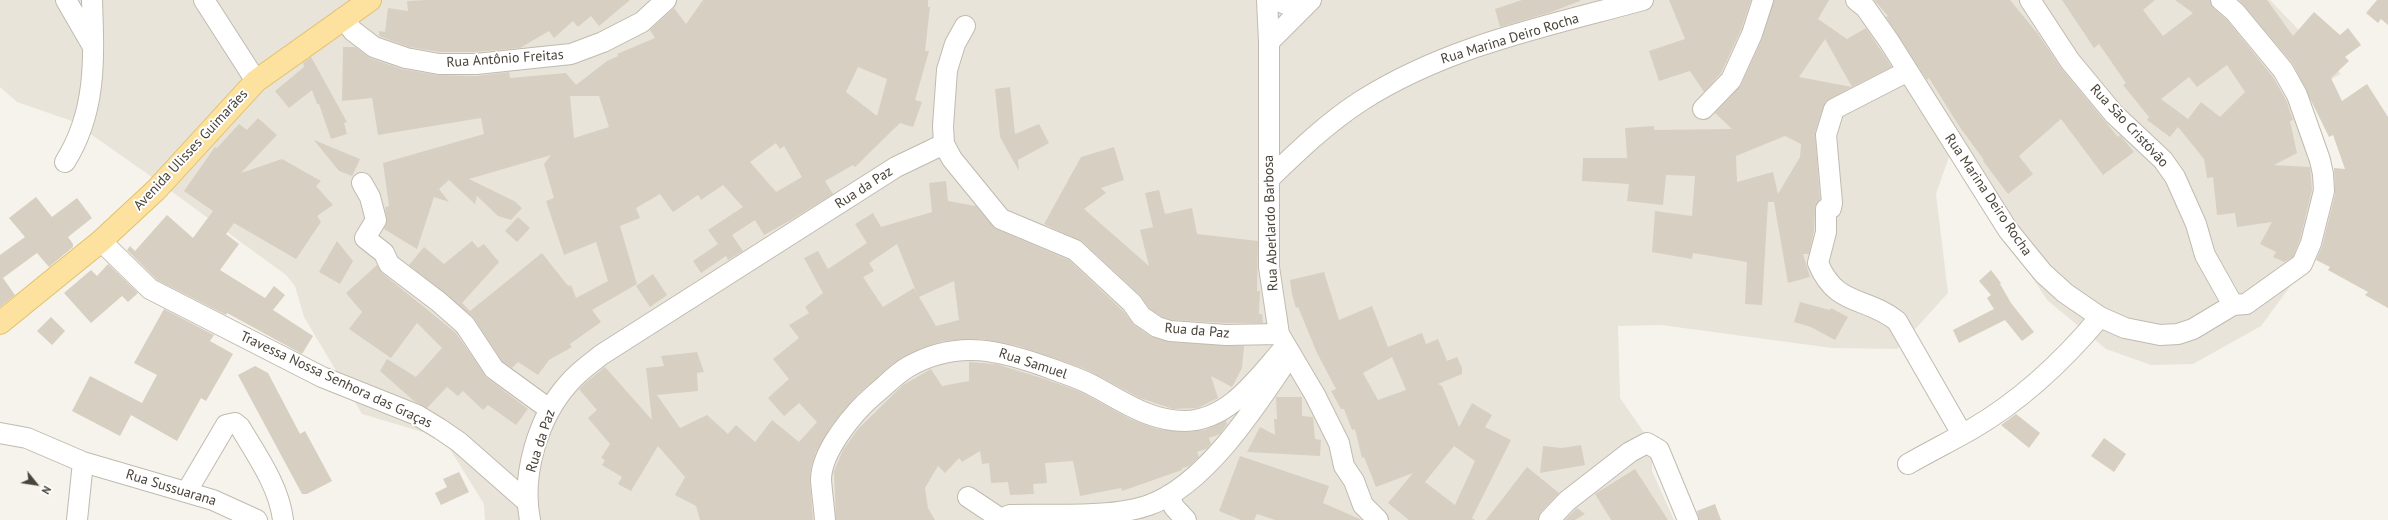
<!DOCTYPE html>
<meta charset="utf-8">
<style>
body{margin:0}
#map{position:relative;width:2388px;height:520px;overflow:hidden;background:#f5f3ec;font-family:"PT Sans",sans-serif}
canvas{display:block}
.north{position:absolute;left:16px;top:464px;width:40px;height:40px;-webkit-text-stroke:3px #fff;paint-order:stroke;rotate:120deg;font-size:11px;font-weight:700;line-height:16px;text-align:center;color:#4a4339}
.north::after{content:'';display:block;margin:auto;width:14px;height:18px;background:#4a4339;clip-path:polygon(50% 0,100% 100%,50% 72%,0 100%)}
</style>
<div id="map">
<canvas width="2388" height="520"></canvas>
<div class="north">N</div>
</div>
<script>
const ctx = document.querySelector('canvas').getContext('2d');
ctx.lineJoin = 'round';
function paint(path, color) {
  ctx.fillStyle = color;
  ctx.fill(path, 'evenodd');
}
function stroke(path, color, width, dash) {
  ctx.strokeStyle = color;
  ctx.lineWidth = width;
  ctx.lineCap = dash ? 'butt' : 'round';
  ctx.setLineDash(dash || []);
  ctx.stroke(path);
}
function write(font, color, halo, rows, align = 'center') {
  ctx.font = font + ' "PT Sans",sans-serif';
  ctx.lineWidth = 4;
  ctx.setLineDash([]);
  ctx.textBaseline = 'middle';
  ctx.strokeStyle = halo;
  ctx.fillStyle = color;
  for (const [text, x, y, turn = 0] of rows) {
    ctx.save();
    ctx.translate(x, y);
    ctx.rotate((+turn || 0) * Math.PI / 180);
    ctx.textAlign = isNaN(turn) ? turn : align;
    if (halo) ctx.strokeText(text, 0, 0);
    ctx.fillText(text, 0, 0);
    ctx.restore();
  }
}
paint(new Path2D(`
 M0,0H2270L2341,74L2300,97L2325,158L2306,265L2261,326L2193,364L2151,365L2106,349L2047,300L1951,151L1936,194L1948,293L1897,349L1832,348L1661,325L1618,326L1620,398L1652,444V471L1674,520H485L484,504L443,438L362,414L304,317L295,286L286,275L149,175L72,121L17,102L0,87Z`), '#e9e4da');
paint(new Path2D(`
 M427,0H630L599,26L591,16L578,27L573,21L554,38L549,31L520,48L475,52H440L409,47L379,36V31L385,32L388,8L408,11L407,1Z
 M703,0H928V7H930L925,51H929L915,100L922,102L913,127L900,123L855,167L853,165L825,181L833,194L791,220L764,235L755,220L732,235L743,251L728,260L726,256L701,273L693,261L718,244L708,230L743,207L723,185L701,200L698,195L673,212L660,194L636,208L640,218L620,226L637,284L592,310L601,322L570,344L572,347L549,360L538,375L518,362L512,368L502,361L473,317L409,265L424,247L444,264L472,241L478,248L484,244L499,262L462,303L470,311L542,253L568,286L571,285L576,298L608,281L596,242L564,255L546,201L554,198L544,164L551,155L469,179L514,201L522,208L511,220L498,216L477,196L475,204L449,180L439,189L449,202L434,197L417,249L384,229L387,221L385,207L389,206L383,163L484,134L481,118L378,135L372,98L342,101L343,47H355L370,58L402,69L437,75L476,76L509,72L510,78L566,73L576,85L607,61L618,56L617,54L655,38L650,30L674,8L686,24ZM858,67L887,79L877,116L846,92ZM570,96H599L609,127L574,138ZM776,143L780,149L784,146L802,177L776,192L750,162Z
 M1522,0H1580V1L1551,12L1500,27L1495,9Z
 M1669,0H1751L1741,30L1721,73L1704,92L1690,71L1659,81L1649,51L1685,39Z
 M1774,0H1829L1818,19L1847,39L1866,28L1892,67L1852,87L1825,39L1799,77L1852,87L1825,102L1815,132L1820,199L1815,209L1814,231L1809,254H1803L1810,277L1788,283L1774,202H1768L1762,305L1745,304L1747,262L1693,253L1692,259L1652,252L1655,211L1692,216L1695,176L1666,175L1663,205L1627,201L1629,184L1582,181L1583,158H1627L1625,128L1654,126V130L1732,129L1715,113L1741,85L1762,39ZM1785,136L1801,144L1800,157L1778,194L1773,172L1737,182L1736,156Z
 M1874,0H2010L2038,34L2061,68L2118,137L2120,135L2134,152L2103,175L2061,119L2019,156L2033,174L2008,194L1983,161L1984,160L1959,126L1929,78L1927,80L1886,17L1888,16Z
 M2062,0H2155L2143,10L2163,36L2193,13L2175,0H2210L2213,8L2227,20L2273,77L2286,100L2293,120L2290,121L2297,153L2274,165L2310,167L2312,190L2300,239L2293,257L2284,262L2273,257L2276,252L2260,244L2272,222L2237,227L2235,213L2217,215L2213,177L2207,178L2204,159L2178,127L2170,137L2147,120L2149,117L2123,85L2126,83L2099,44L2094,48ZM2227,65L2245,92L2220,117L2201,102L2188,119L2161,99L2189,77L2197,87Z
 M2239,0H2267L2293,36L2314,12L2340,35L2348,28L2361,45L2345,57L2349,61L2331,78L2342,101L2367,84L2388,117V308L2365,295L2368,292L2328,270L2330,267L2316,260L2322,246L2335,194L2334,168L2345,169L2333,135L2329,137L2293,64Z
 M2377,0H2388V25L2381,19L2378,23L2366,13Z
 M311,57L347,122L344,123L347,134L331,139L319,104H317L312,90L289,108L275,91L304,67L303,63Z
 M1010,87L1015,134L1039,124L1049,143L1018,160L1019,171L1000,137L995,89Z
 M258,118L277,135L241,173L282,159L321,181L316,186L333,205L317,216L321,222L296,259L234,223L226,234L239,244L220,270L265,298L274,286L285,295L273,310L313,336L302,354L227,313L226,315L157,280L127,250L130,246L135,251L167,215L193,238L213,211L184,191L215,147L217,148L239,124L247,130Z
 M314,140L360,159L352,176L339,171Z
 M1114,147L1124,180L1101,188L1106,193L1084,209L1149,266L1140,230L1153,227L1145,193L1159,190L1165,214L1192,208L1197,234L1258,241L1257,291H1260L1259,314H1262L1263,323H1226L1172,320L1162,317L1149,308L1140,295L1083,242L1044,224L1081,157Z
 M946,181L948,201L976,206L996,229L1069,260L1123,311L1134,325L1150,336L1169,342L1244,346L1242,368L1232,387L1211,376L1218,398L1198,408L1173,409L1140,398L1085,369L1019,346L981,339L943,341L922,348L893,364L858,394L831,426L816,452L811,467L810,481L813,520H700L696,506L675,495L685,477L658,446L631,491L618,484L622,477L602,465L605,460L601,458L610,444L588,418L597,410L579,389L584,384L605,367L652,420L646,368L664,366L661,356L697,352L704,372L697,373L698,391L657,395L680,428L707,415L728,434L736,425L755,442L772,420L799,442L817,422L799,403L784,416L768,398L789,379L773,359L799,338L789,325L809,313L805,307L823,293L804,258L818,251L828,269L867,243L855,224L873,213L881,227L932,212L929,183ZM897,244L918,296L914,288L883,307L863,277L874,271L869,263ZM954,281L959,320L936,326L919,297Z
 M36,197L52,217L77,198L92,218L68,237L73,244V247L49,267L37,253L3,278L15,295L0,307V255L25,237L9,218Z
 M518,217L530,228L517,242L505,231Z
 M337,241L353,261L340,284L319,272Z
 M108,264L138,293L128,302L122,296L91,323L64,293L91,270L97,276Z
 M377,265L382,273L456,333L487,378L528,409L516,425L488,405L483,410L463,391L458,396L447,387L427,408L414,401L380,371L387,359L416,377L442,348L417,323L391,358L349,329L362,312L346,293Z
 M1991,270L2001,283L2000,284L2011,303L2034,332L2022,341L2005,320L1959,343L1953,330L1994,309L1987,298L1991,295L1979,281Z
 M1324,272L1339,320L1372,306L1388,347L1422,333L1426,344L1438,339L1447,361L1457,357L1462,368V374L1438,384L1442,386L1459,427L1472,403L1492,415L1485,427L1511,440L1472,518L1475,520H1409L1388,503L1413,473L1376,487L1364,457L1362,458L1355,429L1352,430L1344,409H1341L1331,391L1336,389L1317,353L1298,307L1296,308L1292,294L1290,280ZM1392,357L1406,390L1378,400L1363,373ZM1454,446L1475,461L1455,505L1425,482Z
 M653,274L667,295L650,307L636,286Z
 M1800,302L1830,310L1831,308L1848,317L1835,340L1811,327L1794,322Z
 M164,309L214,335L210,341L233,354L206,401L201,398L177,441L131,415L120,436L72,411L90,376L142,403L157,375L134,363Z
 M51,317L65,331L52,345L37,331Z
 M969,362L996,364L1048,380L1081,392L1130,419L1157,429L1186,432L1205,430L1226,420L1227,424L1220,434L1209,438L1211,444L1206,449L1197,452L1199,457L1189,466L1182,468V470L1122,491L1121,488L1080,496L1073,461L1045,463L1047,483L1033,484L1034,494L1010,495L1008,482L991,483L989,463L982,464L980,451L962,462L959,458L945,473L938,466L925,488L928,508L935,520H836L834,471L843,450L858,429L903,385L931,369L942,386L969,381Z
 M255,366L268,373L300,434L305,431L332,481L307,494H302L238,375Z
 M1276,397H1302V416L1313,417L1315,439L1321,440L1320,456L1247,452L1260,427L1275,435L1274,419H1277Z
 M2016,414L2040,433L2029,448L2001,425Z
 M2104,438L2126,454L2114,472L2091,456Z
 M1581,445L1585,465L1540,473L1543,446L1562,448Z
 M1240,456L1329,486L1323,503L1362,520H1275L1257,514L1254,520H1241L1219,511Z
 M1527,467L1559,493L1541,512L1538,520H1486Z
 M1635,469L1668,520H1611L1595,494Z
 M459,472L469,492L441,505L435,493L447,487L443,479Z
 M1715,504L1721,520H1699L1697,511Z
 M1577,508L1585,514L1575,520H1565Z`), '#d7cfc1');
const minor = new Path2D(`
 M66,0L92,45
 M204,0L256,81
 M1267,0L1269,42V267L1279,334L1315,395L1339,443L1344,466L1354,481L1363,505L1378,520
 M1277,0C1288,7 1300,7 1311,0
 M1856,0L1865,7L1889,41L2008,230L2043,273L2065,293L2100,317L2125,328L2160,335L2178,334L2193,329L2233,305L2246,304L2302,264L2311,243L2324,191L2323,174L2320,160L2297,95L2283,70L2235,12L2221,0
 M2030,0L2070,61L2114,114L2163,160L2175,177L2196,224L2205,255L2233,305
 M343,18L353,31L374,47L406,58L439,64H476L571,54L603,42L642,22L666,0
 M965,26L955,44L947,70L943,126L944,144L952,159L1001,219L1075,250L1132,303L1141,316L1157,327L1170,331L1226,335L1279,334
 M1269,42L1310,1
 M1908,71L1834,109L1826,135L1832,203L1831,208L1826,209V232L1818,263C1836,307 1866,296 1897,321L1962,434
 M1703,109L1731,80L1752,34L1763,0
 M65,162C97,111 94,58 92,0
 M1269,179C1298,151 1327,123 1361,101C1447,46 1547,26 1643,0
 M362,183L370,197L376,220L365,238L384,253L389,264L439,302L465,325L494,369L549,409
 M101,241L150,289L322,377L417,415L440,429L459,442L526,501
 M0,433L27,438L83,462L213,500L257,520
 M1908,464C1929,452 1951,441 1972,429C2022,400 2064,360 2100,317
 M187,491L226,425L235,423L240,427C257,456 279,486 283,520
 M1169,495L1174,507L1186,520
 M968,497L1001,519L1010,515C1050,514 1114,518 1149,505C1205,485 1255,408 1287,360
 M77,520L83,462
 M530,520C521,475 538,417 569,383C578,372 590,364 601,355L896,167L944,144
 M825,520C824,507 822,493 821,480C821,451 854,412 875,394C886,385 896,374 908,367C958,338 1003,351 1052,369C1065,374 1078,378 1090,384C1121,400 1148,421 1185,421C1230,420 1258,377 1285,347
 M1549,520L1567,501L1630,452L1647,443L1659,450L1688,520`);
const major = new Path2D(`
 M0,323L101,241L156,190L256,81L370,0`);
stroke(minor, '#c1baae', 22);
stroke(major, '#e2c06d', 24);
stroke(minor, '#fff', 20);
stroke(major, '#fce29e', 22);
write('14px', '#4a4339', '#fff', [
 ["Rua Marina Deiro Rocha",1510,39,-17],
 ["Rua Antônio Freitas",505,59,-4],
 ["Rua São Cristóvão",2129,126,47],
 ["Avenida Ulisses Guimarães",191,150,-47],
 ["Rua da Paz",864,188,-33],
 ["Rua Marina Deiro Rocha",1988,195,56],
 ["Rua Aberlardo Barbosa",1271,223,-92],
 ["Rua da Paz",1197,331,5],
 ["Rua Samuel",1033,364,18],
 ["Travessa Nossa Senhora das Graças",336,380,25],
 ["Rua da Paz",541,441,-72],
 ["Rua Sussuarana",171,488,17]
]);
</script>
